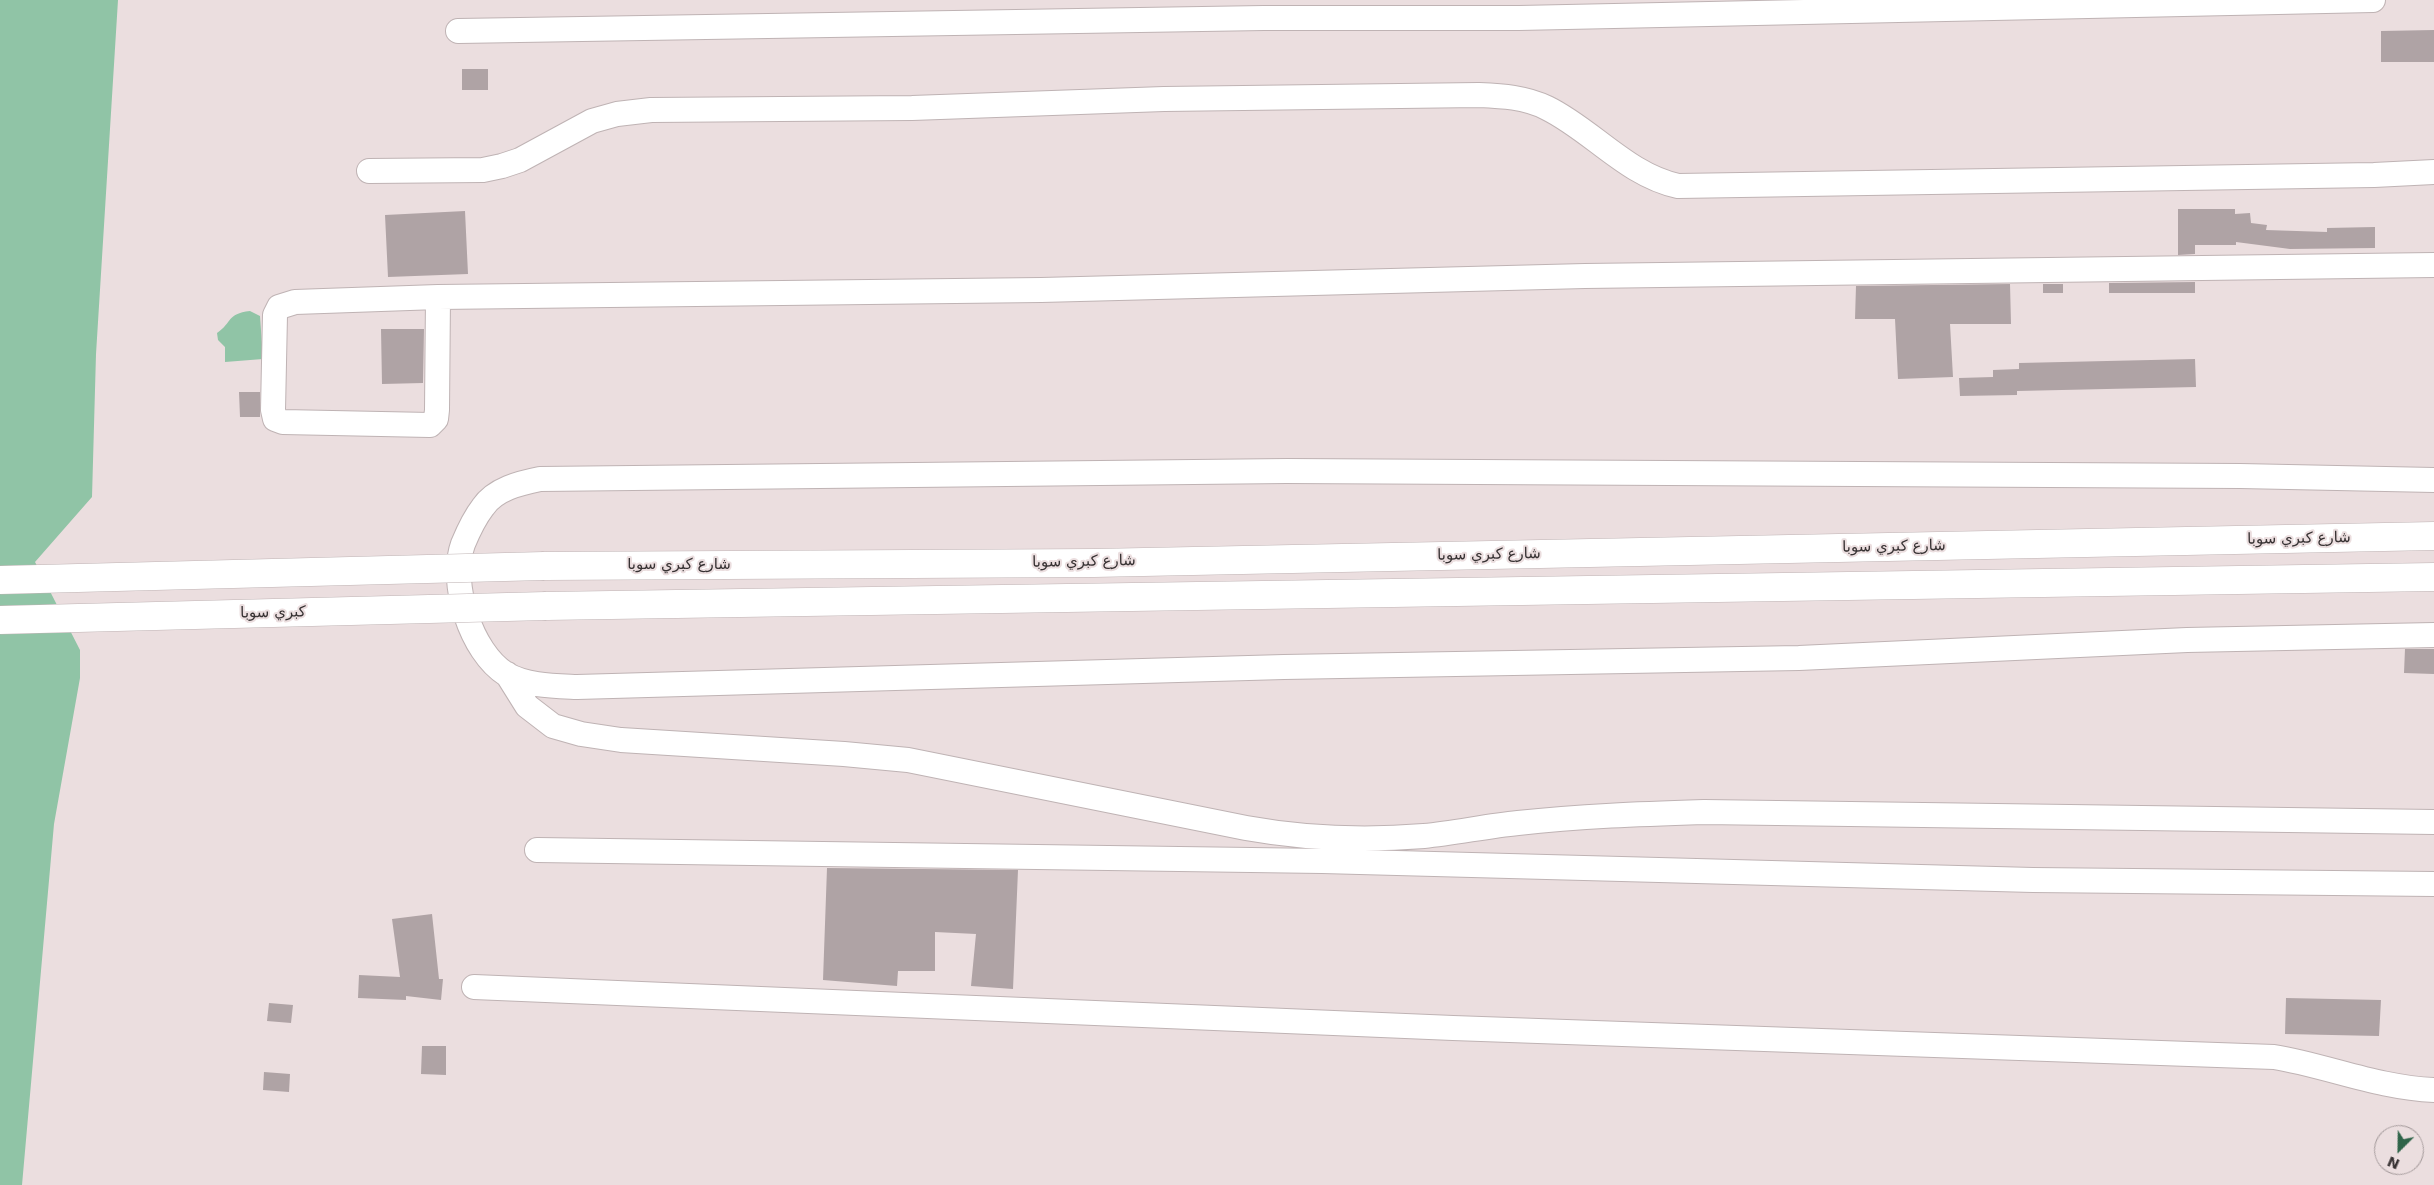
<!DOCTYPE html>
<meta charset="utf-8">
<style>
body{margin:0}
#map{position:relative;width:2434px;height:1185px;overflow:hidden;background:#ebdedf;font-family:"DejaVu Sans",sans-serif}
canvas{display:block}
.north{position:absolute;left:2374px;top:1125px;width:50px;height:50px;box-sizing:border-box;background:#ebdedf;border:1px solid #a3999a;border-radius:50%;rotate:203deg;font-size:14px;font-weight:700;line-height:20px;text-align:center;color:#373233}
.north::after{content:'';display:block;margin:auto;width:18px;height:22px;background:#2f6449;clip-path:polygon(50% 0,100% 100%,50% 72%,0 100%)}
</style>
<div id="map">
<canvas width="2434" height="1185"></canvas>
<div class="north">N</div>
</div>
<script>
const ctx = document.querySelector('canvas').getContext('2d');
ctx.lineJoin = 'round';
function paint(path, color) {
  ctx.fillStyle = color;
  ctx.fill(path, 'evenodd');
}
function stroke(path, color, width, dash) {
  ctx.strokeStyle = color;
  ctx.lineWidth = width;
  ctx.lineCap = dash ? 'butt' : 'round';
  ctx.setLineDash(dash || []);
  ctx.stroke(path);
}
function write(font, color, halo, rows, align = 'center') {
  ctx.font = font + ' "DejaVu Sans",Cairo,sans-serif';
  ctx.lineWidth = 4;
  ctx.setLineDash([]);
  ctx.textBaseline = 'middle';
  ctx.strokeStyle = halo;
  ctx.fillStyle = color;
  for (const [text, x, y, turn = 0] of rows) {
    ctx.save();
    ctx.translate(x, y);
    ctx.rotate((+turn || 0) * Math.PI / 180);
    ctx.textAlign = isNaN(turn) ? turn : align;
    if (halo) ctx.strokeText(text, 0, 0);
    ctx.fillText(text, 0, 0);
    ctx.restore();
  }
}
paint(new Path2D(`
 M0,0H118L96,354L92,497L35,562L80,650V678L54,824L22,1185H0Z
 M250,311L260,316L263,359L225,362V347L218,340L217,333C233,322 226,314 250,311Z`), '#90c4a6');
paint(new Path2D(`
 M2434,30V62H2381V31Z
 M462,69H488V90H462Z
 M2178,209H2235V214L2250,213L2251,223L2267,225L2266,230L2327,232V228L2375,227V248L2290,249L2236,242V245H2195V254L2178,255Z
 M465,211L468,274L388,277L385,215Z
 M2195,282V293H2109V283Z
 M2010,284L2011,324H1950L1953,377L1898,379L1895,319H1855L1856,286Z
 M2043,284H2063V293H2043Z
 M381,329H424L423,383L382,384Z
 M2195,359L2196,387L2017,391V395L1960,396L1959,378L1993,377V370L2019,369V363Z
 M239,392H260V417H240Z
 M2405,649H2434V674L2404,673Z
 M827,868L1018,870L1013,989L971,986L976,934L935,932V971H898L897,986L823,980Z
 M432,914L439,979H443L441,1000L406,996V1000L358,998L359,975L400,977L392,919Z
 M2286,998L2381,1000L2379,1036L2285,1034Z
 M269,1003L293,1005L291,1023L267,1021Z
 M422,1046H446V1075L421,1074Z
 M264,1072L290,1074L289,1092L263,1090Z`), '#afa3a5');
const minor = new Path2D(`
 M458,31L1264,18H1519L2373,0
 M369,171L483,170L502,166L520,160L592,121L617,114L651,110L912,108L1164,99L1479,95C1502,96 1525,97 1547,108C1592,130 1627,175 1678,186L2374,175L2434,172
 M438,297L437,410L436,419L430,425L283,422L275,419L273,410L275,315L279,307L295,302L438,297L1041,290L1585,276L2434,265
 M2434,480L2240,476L1287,471L540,479C520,483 495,489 483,507C476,516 468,532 463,544C449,583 471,652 506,674C526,686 555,686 577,687L1284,667L1799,658L2187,640L2434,635
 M507,674L527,706L553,726L581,734L621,740L844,754L908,760L1246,828C1307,839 1363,841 1424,836C1455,833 1487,826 1518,823C1580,816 1642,814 1704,812L2434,822
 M537,850L1322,861L2033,880L2434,884
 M474,987L1453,1028L2274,1057C2328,1066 2379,1088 2434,1090`);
const trunk = new Path2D(`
 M544,566L1094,563L2434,536
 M546,606L2434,577`);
stroke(minor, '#bfb3b4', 26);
stroke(trunk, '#bfb3b4', 29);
stroke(minor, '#fff', 24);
stroke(trunk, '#fff', 28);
const trunkBridge = new Path2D(`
 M0,580L544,566
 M0,620L546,606`);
stroke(trunkBridge, '#bfb3b4', 29, []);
stroke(trunkBridge, '#fff', 28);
write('15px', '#373233', '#ebdedf', [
 ["شارع كبري سوبا",2299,539,-1],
 ["شارع كبري سوبا",1894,547,-1],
 ["شارع كبري سوبا",1489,555,-1],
 ["شارع كبري سوبا",1084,562,-1],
 ["شارع كبري سوبا",679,565],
 ["كبري سوبا",273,613,-1]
]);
</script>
